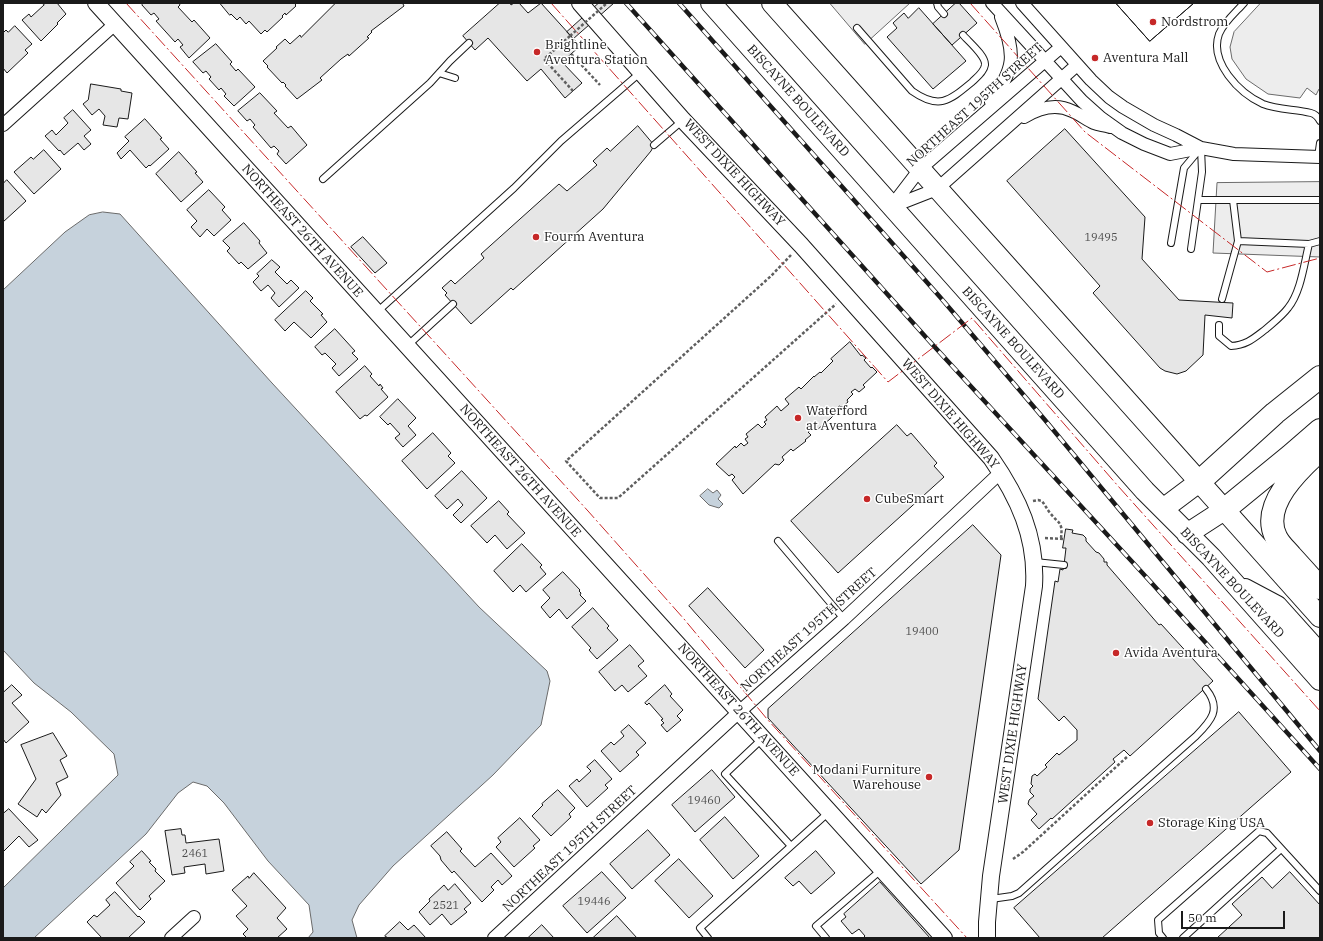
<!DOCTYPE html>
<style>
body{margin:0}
#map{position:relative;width:1323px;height:941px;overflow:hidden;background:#fff;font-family:"IBM Plex Serif",serif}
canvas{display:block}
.frame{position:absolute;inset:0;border:4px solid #1a1a1a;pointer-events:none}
.scale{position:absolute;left:1181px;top:911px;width:104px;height:18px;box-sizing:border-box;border:2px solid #1a1a1a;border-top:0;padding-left:5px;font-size:12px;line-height:14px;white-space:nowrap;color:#1a1a1a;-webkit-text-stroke:3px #fff;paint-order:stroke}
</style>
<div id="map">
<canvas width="1323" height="941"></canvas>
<div class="frame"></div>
<div class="scale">50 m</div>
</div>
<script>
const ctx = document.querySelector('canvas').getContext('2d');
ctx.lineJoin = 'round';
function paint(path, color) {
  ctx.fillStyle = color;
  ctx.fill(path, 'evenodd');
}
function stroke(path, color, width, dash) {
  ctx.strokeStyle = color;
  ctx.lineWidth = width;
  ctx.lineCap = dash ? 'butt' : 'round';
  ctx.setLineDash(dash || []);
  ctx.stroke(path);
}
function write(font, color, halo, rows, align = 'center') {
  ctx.font = font + ' "IBM Plex Serif",serif';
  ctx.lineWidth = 3;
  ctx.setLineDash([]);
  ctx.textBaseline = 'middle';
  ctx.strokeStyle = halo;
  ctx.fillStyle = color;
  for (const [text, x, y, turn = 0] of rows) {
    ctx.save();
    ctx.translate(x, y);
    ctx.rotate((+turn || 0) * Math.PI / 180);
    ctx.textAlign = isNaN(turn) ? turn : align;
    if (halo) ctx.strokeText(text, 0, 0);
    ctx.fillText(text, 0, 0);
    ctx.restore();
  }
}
const parking = new Path2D(`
 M830,3H910L865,44Z
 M1261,3H1320V90L1319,89L1316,95L1307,88L1300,98L1268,94L1246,79L1232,59L1230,47L1234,32Z
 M1320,182V257L1213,253L1217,183Z`);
paint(parking, '#ededed');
stroke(parking, '#6a6a6a', 1);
const water = new Path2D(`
 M103,212L120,214L272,383L479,607L547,671L550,681L541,725L493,775L393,866L359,905L352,920L357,938H308L313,932L309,905L268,861L224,803L207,786L193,782L178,793L146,834L34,938H3V888L118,775L114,754L71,712L34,683L3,650V290L65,232L89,215Z
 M708,489L713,493L717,490L721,495L718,499L723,504L719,508L709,505L700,496Z`);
paint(water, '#c6d2dc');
stroke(water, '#6a6a6a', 1);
const building = new Path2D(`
 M42,3H57L66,14L57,23L58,24L41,41L22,20L29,14L31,17L44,5Z
 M144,3H179L180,5L178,7L192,22L194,20L210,38L189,58L180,47L183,45L178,39L175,42L156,21L159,19L154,13L151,15L142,5Z
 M220,3H297L295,5L296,6L286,15L285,13L282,16L283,17L267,32L265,30L261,34L249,21L246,24L240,17L237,20L231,14L230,15Z
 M336,3H404L403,4L404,6L371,31L372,32L367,37L369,38L349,56L348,54L341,59L320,78L322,80L297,99L285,86L286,85L283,82L282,83L267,67L268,66L263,61L277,48L276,47L285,39L290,44L300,35L301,37Z
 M500,3H510L511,5L514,3H519L528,13L541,3L580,46L562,62L582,83L565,98L541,69L527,81L488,38L475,50L463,36Z
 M599,3H614L573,39L567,32Z
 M956,3H959L977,23L952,45L933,24Z
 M1116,3H1194L1150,41Z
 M1116,3H1194L1150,41Z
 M919,8L966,61L933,89L887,37L897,28L893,23L904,13L908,18Z
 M15,26L32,44L25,50L28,53L7,73L3,68V33L6,30L8,32Z
 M216,44L232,62L230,64L236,71L238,69L255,87L234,106L224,96L226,94L221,88L219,90L209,79L211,77L206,71L203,73L193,62Z
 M91,84L121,89V91L132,93L128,119L119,118L117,127L103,125L105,116L99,109L92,115L83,104L88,100Z
 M260,93L277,111L274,113L288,128L291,126L307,145L286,164L277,154L279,151L274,146L271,148L253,127L255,125L250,119L247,121L238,111Z
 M73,110L91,130L84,136L91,144L84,150L78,143L64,155L60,150L59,151L45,136L52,130L56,135L68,123L64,118Z
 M145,119L162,138L160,139L169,149L150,166L149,165L146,168L130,150L121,159L117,153L129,141L125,137Z
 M638,126L654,145L651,151L603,209L513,290L511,288L471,324L445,295L447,293L442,288L451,280L455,284L484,258L481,254L559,184L567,191L597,165L593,161L607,148L610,151Z
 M1065,129L1145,217L1142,259L1179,300L1233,303L1232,318L1205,315L1203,355L1186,371L1177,374L1165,371L1160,368L1093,293L1100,286L1007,181Z
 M44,150L61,169L34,194L14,172L31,157L33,159Z
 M179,152L197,172L195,173L203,182L181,202L156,174Z
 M7,180L26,201L3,222V184Z
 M209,190L225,207L222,210L231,220L214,236L207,229L200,237L191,227L197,221L187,210Z
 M244,223L260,241L259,243L267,253L248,269L241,262L239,264L227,251L230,248L223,241Z
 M363,237L387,263L375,273L351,247Z
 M272,260L280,267L275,272L287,284L291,280L299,288L279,307L271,298L275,293L268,285L261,291L253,282L259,276L257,274Z
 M306,291L313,298L310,301L323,314L321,315L327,322L311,338L294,322L285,331L275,320Z
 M335,329L355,351L352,353L358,359L339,376L332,368L336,364L325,353L322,355L315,347Z
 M850,342L861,356L862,355L866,358L864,360L871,368L872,367L877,372L863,385L865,387L859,392L855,389L851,392L853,394L847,400L848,402L842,407L839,406L832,413L834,415L830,419L817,430L815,428L813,429V428L808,432L811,435L805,440L806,441L793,451L791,449L782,457L784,460L779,465L775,464L743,494L732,480L735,477L732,474L729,476L716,464L735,446L736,448L741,443L744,446L748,443L745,439L748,437L746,434L758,424L762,428L766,424L764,422L767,420L765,417L777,406L781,411L789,404L785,399L799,387L801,389L814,376V377L820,372L821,373L833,361L831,359Z
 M365,366L372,374L370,376L379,386L380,384L383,388L381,389L388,397L367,416L365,415L360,419L336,392Z
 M398,399L416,418L408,426L416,435L403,447L395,438L400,434L390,423L388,425L380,417Z
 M897,425L907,436L911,433L937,463L934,466L944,477L838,573L791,521Z
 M433,433L451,453L448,456L455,463L427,489L402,461Z
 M462,471L487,498L461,523L453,515L463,505L458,499L447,509L435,496Z
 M499,501L509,512L507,514L525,533L507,549L495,535L487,543L471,526Z
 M973,525L1001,555L959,850L921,884L768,718V709Z
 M1066,529L1073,530L1072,533L1083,535L1086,538V541L1096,552L1099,553L1104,559V562H1107V565L1159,625L1161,624L1213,681L1130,756L1124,750L1113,759L1115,762L1052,819L1051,818L1039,829L1031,820L1037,814L1028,804L1029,800L1034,796L1030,792V789L1033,786L1031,784L1032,776L1035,774L1037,776L1047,767L1045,765L1057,753L1059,755L1077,740V730L1064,716L1059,721L1038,699L1055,581L1058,582L1060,569L1063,570L1064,565L1066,548H1063Z
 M522,544L542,565L540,567L546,574L526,592L520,585L513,592L494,571Z
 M563,572L580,590L579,591L581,593L580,595L586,601L567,619L559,609L550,618L541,607L550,598L543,590Z
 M708,588L764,650L745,668L689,606Z
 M593,608L609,626L607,628L618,640L597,659L589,650L591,648L572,627Z
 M630,645L644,661L638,666L647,676L628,692L622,685L615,691L599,672Z
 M12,685L22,695L12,703L29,722L6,743L3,739V693Z
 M665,685L672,694L670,696L683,710L677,716L681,720L667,732L661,725L664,723L661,720L663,719L649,703L647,705L645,703Z
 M1239,712L1291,772L1102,938H1040L1014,908Z
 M629,725L646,743L636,752L639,755L620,772L601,751L611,742L614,745L624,736L621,732Z
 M53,733L67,756L60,760L68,777L56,783L61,795L46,813L42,809L37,817L18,804L36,779L21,745Z
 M595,760L612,779L605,785L608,788L587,807L569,786L577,779L579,782L591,771L587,767Z
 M712,770L735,797L695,832L672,805Z
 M558,790L575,808L569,814L571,817L551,836L532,816L543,805L542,804Z
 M9,809L38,840L29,847L19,836L3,852V814Z
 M725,817L759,856L733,879L700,840Z
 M520,818L540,840L533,846L535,848L514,867L496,847L501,842L498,838Z
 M181,829L182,835H185L186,843L219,839L224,871L206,874L205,864L184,867L185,873L172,875L165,831Z
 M648,830L670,855L632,889L610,864Z
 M447,832L462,849L460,851L475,867L491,853L512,876L502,885L498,880L491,887L494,890L482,902L454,871L452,873L441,860L440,856L431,846Z
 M142,851L151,861L149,862L156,869L155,871L165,881L149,896L151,899L140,910L116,883L134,866L130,862Z
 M816,851L835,873L811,894L799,881L793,886L785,878Z
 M679,859L713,896L689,918L655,881Z
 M602,872L626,898L587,933L563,906Z
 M1290,872L1320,905V938H1217L1242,915L1232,904L1262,877L1272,888Z
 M254,873L286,908L277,918L287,929L277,938H247L243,934L248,929L236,916L247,906L232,890L248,876L249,878Z
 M880,882L930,938H863L865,936L859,929L852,934L841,921L846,917L844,914Z
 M455,884L471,903L464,909L467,912L451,925L442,914L430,925L419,912L430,901L429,899L444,885L448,890Z
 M115,892L138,917L139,916L145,922L128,938H102L87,922L94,915L97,917L110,905L106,900Z
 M617,916L637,938H593Z
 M400,922L408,930L414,925L426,938H388L385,936Z
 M542,925L554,938H528Z`);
paint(building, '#e6e6e6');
stroke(building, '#1a1a1a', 1);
const service = new Path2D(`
 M937,3L938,7L944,14
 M1244,3C1236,12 1224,22 1219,34C1209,62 1239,93 1263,104C1278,110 1296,109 1311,113C1315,114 1318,117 1320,121
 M857,28L912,91C939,110 949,101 972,82C977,77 984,72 985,65C986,56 969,42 963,35
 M439,73L455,78
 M654,145L682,121
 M1318,157L1320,143
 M323,179L430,83L450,61L469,43
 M1198,200H1320
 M1233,200L1238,241L1309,244L1320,241
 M1171,243L1184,168L1200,149
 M1191,249L1202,172L1201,148
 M1222,299L1238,241
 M377,312L514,188L561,141L641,72
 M1219,325V336L1231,346C1247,345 1254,338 1266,329C1274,322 1282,316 1288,308C1301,292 1304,264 1309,244
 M407,346L453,304
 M778,541L844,619
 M1035,562L1064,565
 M762,739L725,774L791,846
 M991,899L1012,896L1019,893L1196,736C1211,721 1222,709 1206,689
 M708,938L700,928L829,812
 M826,938L816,926L881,870
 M1163,938L1159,933L1158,920L1259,831L1267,833L1320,891
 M1183,938L1281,849`);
const minor = new Path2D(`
 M992,3L1082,101L1101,118L1122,133L1144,144L1170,154L1201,148
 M1022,3L1091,80L1109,97L1123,107L1154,125L1176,135L1201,148L1234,154L1320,157
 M991,102C1015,68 1016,55 1001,17
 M1024,117C1039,108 1056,103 1072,111C1080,114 1087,120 1094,123C1099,125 1105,125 1110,127
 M3,125L115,24
 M891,207L937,189L1077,65
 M891,207L920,169L1061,47
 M171,938L194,917
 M494,938L739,712L844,619L1001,472`);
const tertiary = new Path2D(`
 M96,3L944,938
 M580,3L683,120L801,245L991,458C1018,497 1037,537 1034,586L991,876L987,922V938`);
const primary = new Path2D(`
 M711,3L1145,491L1211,557L1320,680
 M772,3L1320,617
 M1163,509L1199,482
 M1187,534L1224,510
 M1245,589L1277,606L1320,654`);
const motorway = new Path2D(`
 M1320,450C1299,469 1260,505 1276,537C1279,544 1286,550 1291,556C1301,567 1310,577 1320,588
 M1199,482L1275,413L1320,377
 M1224,510L1290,456L1320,430`);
stroke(service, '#1a1a1a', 8);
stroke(minor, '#1a1a1a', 14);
stroke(tertiary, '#1a1a1a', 18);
stroke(primary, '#1a1a1a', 22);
stroke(motorway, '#1a1a1a', 24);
stroke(new Path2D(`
 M570,36L544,59L573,91
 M561,43L600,85
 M791,255L771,276L566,461L600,498H618L836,304
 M1033,501L1038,500L1042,501C1045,505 1047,509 1050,513C1059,524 1063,522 1061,538
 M1045,538L1064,539
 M1013,859L1023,852L1128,756`), '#5f5f5f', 2.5, [3, 2]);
stroke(service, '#fff', 6);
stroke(minor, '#fff', 12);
stroke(tertiary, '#fff', 16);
stroke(primary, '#fff', 20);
stroke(motorway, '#fff', 22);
const rail = new Path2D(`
 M626,3L932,344L1148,579L1320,769
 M679,3L940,297L1045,420L1320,751`);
stroke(rail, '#1a1a1a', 4.5);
stroke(rail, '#fff', 3, [9]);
stroke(new Path2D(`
 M570,36L607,3`), '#5f5f5f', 2.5, [3, 2]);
stroke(new Path2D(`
 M126,3L588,511L684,619L767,719L967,938
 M551,3L888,382L972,318L1118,486L1320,711
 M970,3L1085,132L1267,272L1320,258`), '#c62828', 1, [14, 3, 2, 3]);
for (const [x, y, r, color] of [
 [1153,22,4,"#c62828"],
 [537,52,4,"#c62828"],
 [1095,58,4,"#c62828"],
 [536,237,4,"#c62828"],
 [798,418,4,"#c62828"],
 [867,499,4,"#c62828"],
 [1116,653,4,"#c62828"],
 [929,777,4,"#c62828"],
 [1150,823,4,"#c62828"]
]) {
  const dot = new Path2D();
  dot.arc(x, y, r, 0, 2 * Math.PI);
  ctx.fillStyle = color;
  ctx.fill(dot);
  stroke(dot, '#fff', 1.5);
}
write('11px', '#4d4d4d', null, [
 ["19495",1101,238],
 ["19400",922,632],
 ["19460",704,801],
 ["2461",195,854],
 ["19446",594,902],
 ["2521",446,906]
]);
write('13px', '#1a1a1a', '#fff', [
 ["Nordstrom",1161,22],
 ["Brightline",545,45],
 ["Aventura Station",545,60],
 ["Aventura Mall",1103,58],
 ["Fourm Aventura",544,237],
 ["Waterford",806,411],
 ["at Aventura",806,426],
 ["CubeSmart",875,499],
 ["Avida Aventura",1124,653],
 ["Modani Furniture",921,770,"right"],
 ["Warehouse",921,785,"right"],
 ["Storage King USA",1158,823]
], 'left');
write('13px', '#1a1a1a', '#fff', [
 ["BISCAYNE BOULEVARD",798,101,48],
 ["NORTHEAST 195TH STREET",975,105,-42],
 ["WEST DIXIE HIGHWAY",734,173,47],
 ["NORTHEAST 26TH AVENUE",302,231,48],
 ["BISCAYNE BOULEVARD",1013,343,48],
 ["WEST DIXIE HIGHWAY",950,414,49],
 ["NORTHEAST 26TH AVENUE",520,471,48],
 ["BISCAYNE BOULEVARD",1232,583,47],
 ["NORTHEAST 195TH STREET",809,630,-42],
 ["NORTHEAST 26TH AVENUE",738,710,48],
 ["WEST DIXIE HIGHWAY",1013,734,-82],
 ["NORTHEAST 195TH STREET",570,849,-43]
]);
</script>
